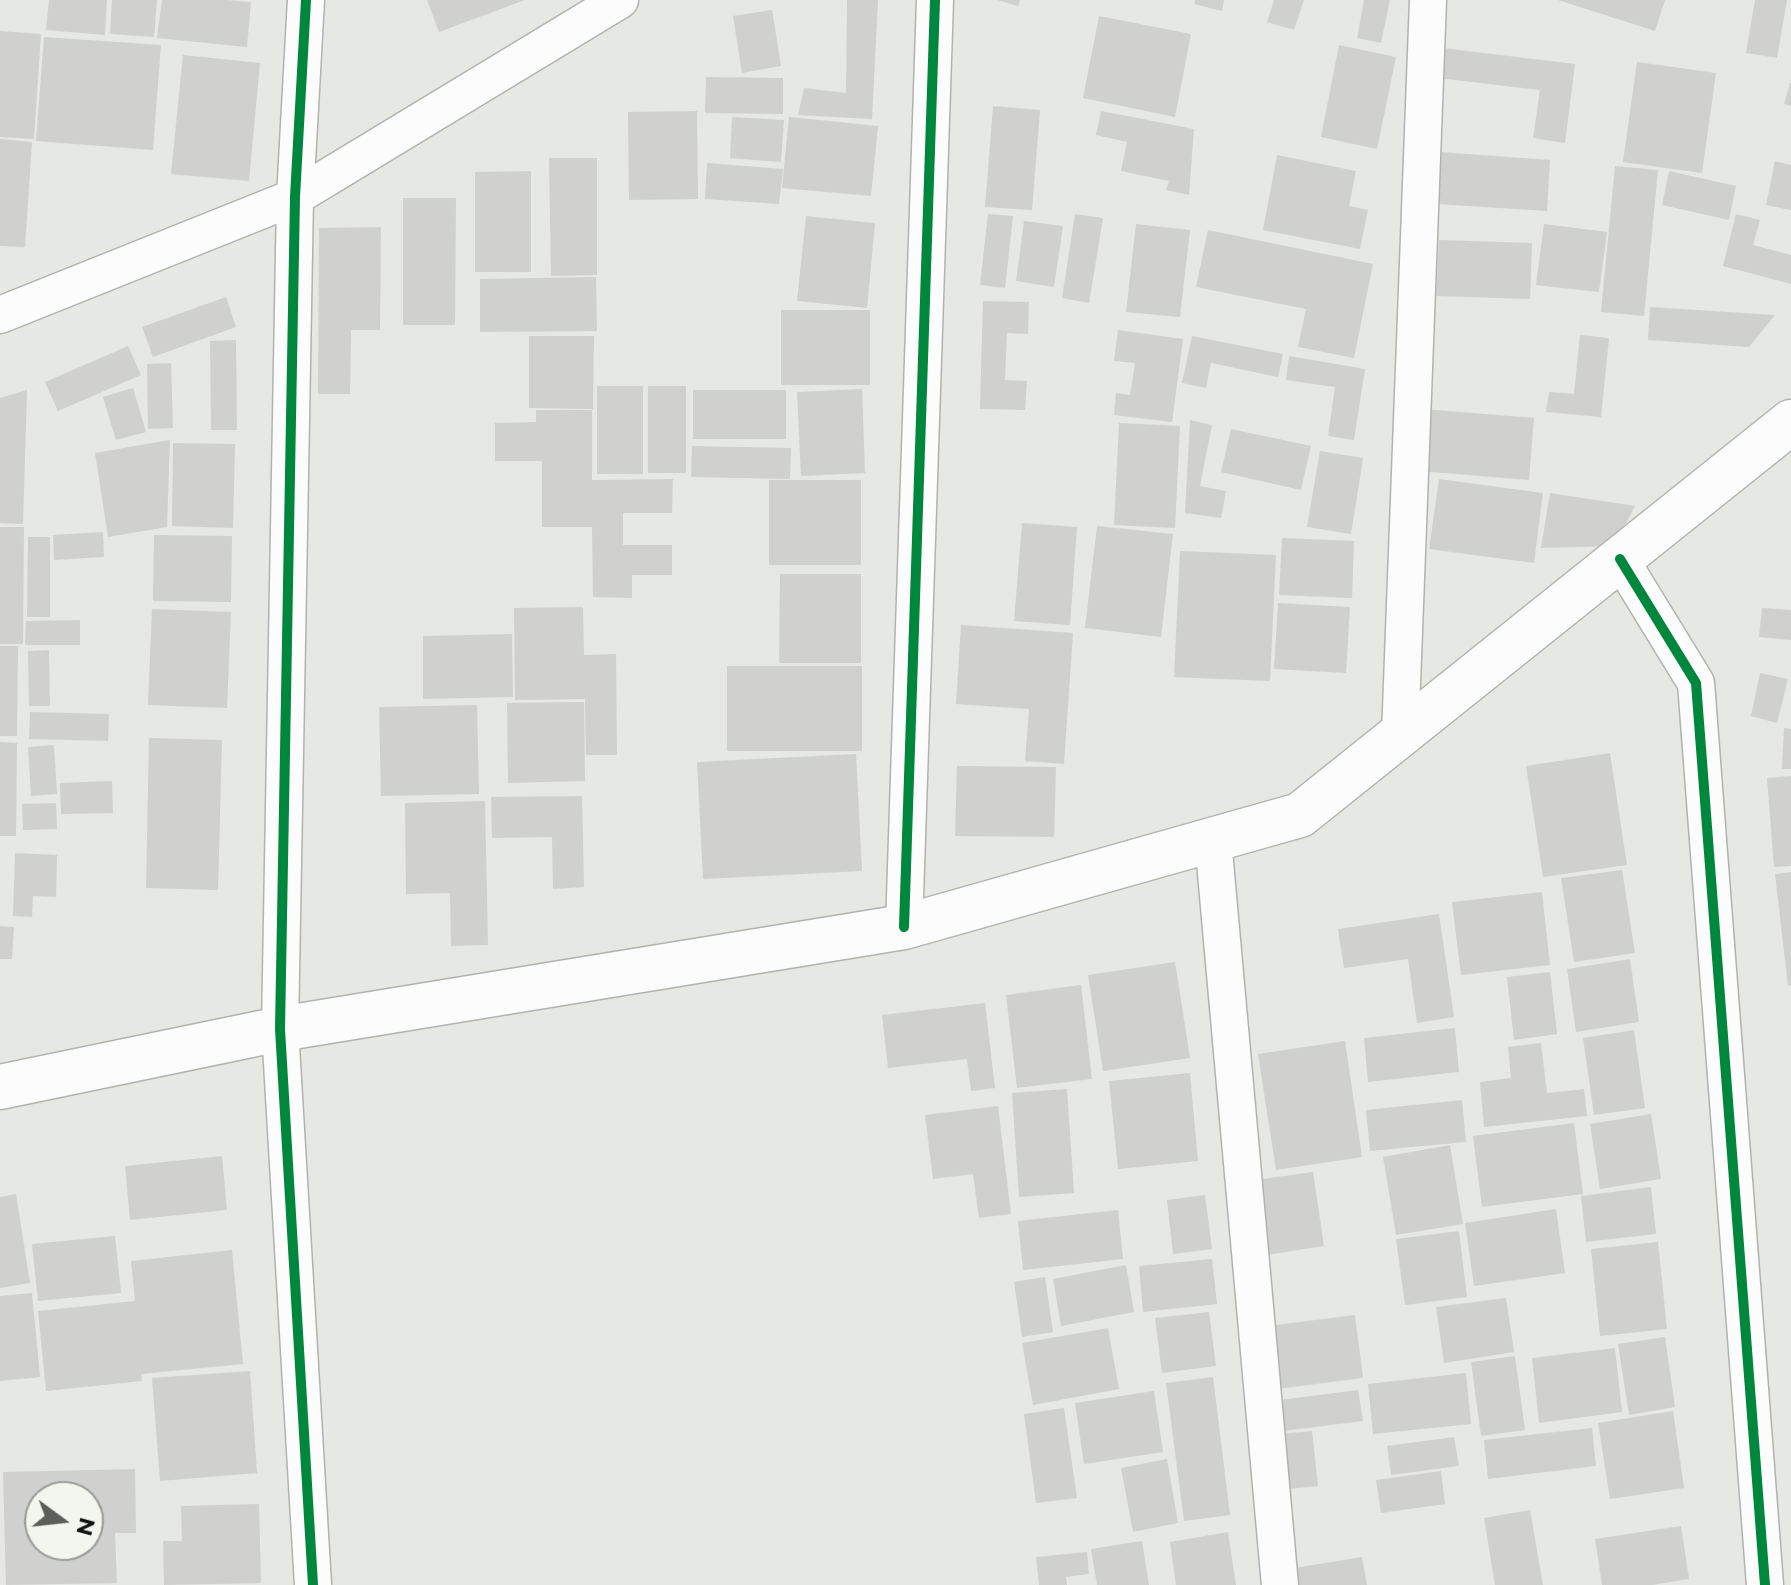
<!DOCTYPE html>
<style>
body{margin:0}
#map{position:relative;width:1791px;height:1585px;overflow:hidden;background:#e6e8e3;font-family:Montserrat,sans-serif}
canvas{display:block}
.north{position:absolute;left:24px;top:1481px;width:80px;height:80px;box-sizing:border-box;background:#f3f6ef;border:2px solid #999b96;border-radius:50%;rotate:105deg;font-size:22px;font-weight:700;line-height:32px;text-align:center;color:#121311}
.north::after{content:'';display:block;margin:auto;width:28px;height:36px;background:#5c5e5a;clip-path:polygon(50% 0,100% 100%,50% 72%,0 100%)}
</style>
<div id="map">
<canvas width="1791" height="1585"></canvas>
<div class="north">N</div>
</div>
<script>
const ctx = document.querySelector('canvas').getContext('2d');
ctx.lineJoin = 'round';
function paint(path, color) {
  ctx.fillStyle = color;
  ctx.fill(path, 'evenodd');
}
function stroke(path, color, width, dash) {
  ctx.strokeStyle = color;
  ctx.lineWidth = width;
  ctx.lineCap = dash ? 'butt' : 'round';
  ctx.setLineDash(dash || []);
  ctx.stroke(path);
}
paint(new Path2D(`
 M49,0H107L105,35L46,30Z
 M112,0H157L154,37L110,34Z
 M162,0H226L251,2L247,47L157,38Z
 M427,0H525L439,32Z
 M847,0H878L872,119L798,115L804,88L846,93Z
 M997,0H1020L1018,6Z
 M1195,0H1224L1222,11L1194,4Z
 M1274,0H1304L1294,30L1267,22Z
 M1364,0H1390L1381,43L1357,38Z
 M1558,0H1665L1655,31Z
 M1755,0H1787L1777,58L1746,53Z
 M772,10L781,66L742,73L733,16Z
 M1099,16L1191,34L1175,117L1083,98Z
 M0,31L41,34L34,139L0,137Z
 M44,37L161,45L153,150L36,141Z
 M1339,45L1396,57L1377,149L1321,137Z
 M1442,48L1575,64L1565,143L1533,138L1540,90L1438,78Z
 M183,55L260,63L249,181L171,174Z
 M1637,62L1716,73L1702,173L1623,162Z
 M706,77L783,78V114L705,113Z
 M1790,83H1791V106L1784,104Z
 M993,106L1040,110L1032,210L985,207Z
 M697,111L698,199L629,200L628,112Z
 M1101,111L1194,129L1189,195L1166,190L1169,181L1121,171L1127,142L1096,135Z
 M732,117L784,120L781,162L730,158Z
 M789,117L878,126L871,196L782,188Z
 M0,139L32,142L25,247L0,246Z
 M1440,152L1550,160L1547,211L1437,204Z
 M1277,155L1356,171L1349,206L1368,210L1360,249L1263,230Z
 M549,158H597V275L551,276Z
 M1775,161L1791,165V210L1766,205Z
 M707,163L783,169L779,204L705,199Z
 M1615,166L1658,170L1644,316L1601,312Z
 M531,171V272H475V172Z
 M1669,171L1736,186L1729,220L1662,205Z
 M403,198H456L455,325H403Z
 M988,214L1013,216L1005,288L980,285Z
 M1075,214L1103,218L1089,303L1062,298Z
 M1736,214L1760,220L1753,245L1791,255V284L1723,266Z
 M806,216L875,223L867,308L797,301Z
 M1024,221L1063,226L1054,287L1016,281Z
 M1136,224L1190,230L1180,317L1126,312Z
 M1544,224L1607,232L1599,292L1536,285Z
 M381,227L380,330H351L350,394H318L319,228Z
 M1208,230L1373,264L1354,358L1298,347L1306,309L1196,287Z
 M1439,240L1532,243L1530,299L1436,296Z
 M596,277L597,331L480,332V279Z
 M226,297L236,327L153,357L142,327Z
 M983,301L1029,302L1028,334L1007,333L1005,380L1027,381L1025,410L980,409Z
 M1650,307L1775,315L1749,347L1648,340Z
 M781,310H870V385H781Z
 M1118,330L1183,339L1172,422L1114,415L1116,393L1130,395L1135,363L1114,361Z
 M1580,335L1609,338L1601,417L1546,412L1549,392L1574,394Z
 M529,336H594L593,409L529,408Z
 M1192,336L1283,354L1278,377L1211,363L1206,388L1182,383Z
 M236,340L237,430H211L210,341Z
 M128,346L141,375L58,411L45,382Z
 M1289,356L1365,369L1354,440L1328,436L1335,387L1286,380Z
 M171,363L173,428L148,429L147,364Z
 M597,386H643V474H597Z
 M648,386H686V473H648Z
 M133,388L146,432L116,440L103,397Z
 M862,389L865,473L801,476L797,392Z
 M27,390L23,524L0,523V398Z
 M693,390H786V439H693Z
 M1424,409L1534,418L1529,480L1419,471Z
 M536,410H592V480L673,479L672,513H623V545H672V575H632V598L593,597L592,527H542V461H495V423L536,422Z
 M1190,420L1212,425L1200,486L1226,491L1221,518L1185,513Z
 M1119,423L1180,426L1175,528L1114,525Z
 M1231,429L1311,446L1301,490L1221,472Z
 M170,440L167,527L108,537L95,453Z
 M173,443L235,444L233,528L172,526Z
 M692,446L791,448L790,479L691,477Z
 M1320,451L1363,458L1351,534L1307,527Z
 M1439,479L1543,493L1534,563L1429,549Z
 M769,480H861V565H769Z
 M1550,493L1635,506L1614,546L1541,548Z
 M1022,523L1077,527L1070,625L1014,621Z
 M1097,526L1173,534L1161,637L1085,628Z
 M0,527H24L23,644H0Z
 M103,532L104,557L54,560L53,535Z
 M154,535L232,536L231,602L153,601Z
 M28,537H50V617H27Z
 M1282,538L1354,541L1352,598L1279,595Z
 M1180,551L1276,555L1270,681L1174,677Z
 M780,574H861V663H779Z
 M1278,603L1350,607L1346,673L1274,669Z
 M583,607L584,655L616,654L617,755H586L585,699L515,700L514,608Z
 M1762,608L1791,610V640L1759,637Z
 M152,609L231,612L227,708L148,705Z
 M80,620V645H25L26,621Z
 M961,625L1073,633L1064,764L1025,761L1029,709L956,704Z
 M512,634L513,697L423,699V636Z
 M0,646H18L17,736H0Z
 M49,650L50,706H29L28,651Z
 M727,666H862V751H727Z
 M1760,673L1788,679L1777,723L1751,716Z
 M584,702L585,781L508,783L507,703Z
 M477,705L479,794L381,796L379,707Z
 M30,712L109,714L108,741L29,739Z
 M1784,728L1791,729V769H1782Z
 M149,738L222,740L218,890L146,888Z
 M0,742L17,743L16,836H0Z
 M54,745L57,794L31,796L28,747Z
 M1610,753L1627,865L1543,877L1526,766Z
 M856,754L862,871L703,879L697,762Z
 M957,766L1056,767L1054,837L955,836Z
 M1791,776V866L1774,867L1767,778Z
 M112,781L113,813L61,814L60,783Z
 M582,796L584,887L553,889L552,837L492,838L491,797Z
 M485,801L488,945L451,946L450,893L406,894L405,803Z
 M56,803L57,829L23,830L22,804Z
 M15,853L57,855L56,897L33,896L32,917L13,916Z
 M1622,870L1635,953L1574,962L1561,878Z
 M1791,872V985L1788,986L1775,874Z
 M1542,892L1550,965L1461,975L1452,902Z
 M1439,914L1454,1017L1417,1023L1408,959L1344,968L1338,929Z
 M0,926L14,927L12,959H0Z
 M1630,959L1639,1022L1576,1032L1567,969Z
 M1175,962L1190,1058L1103,1071L1088,975Z
 M1550,972L1557,1034L1514,1040L1507,977Z
 M1081,985L1092,1079L1017,1088L1006,995Z
 M985,1003L995,1088L971,1091L967,1059L888,1068L882,1015Z
 M1455,1028L1459,1072L1368,1082L1364,1038Z
 M1634,1030L1645,1108L1594,1115L1583,1038Z
 M1345,1041L1362,1157L1276,1170L1258,1054Z
 M1541,1043L1547,1093L1584,1089L1587,1116L1484,1127L1480,1082L1511,1078L1508,1047Z
 M1190,1073L1198,1161L1118,1169L1109,1081Z
 M1067,1089L1074,1193L1019,1197L1012,1093Z
 M1462,1100L1466,1142L1370,1151L1366,1110Z
 M998,1106L1011,1214L979,1218L973,1174L933,1179L925,1115Z
 M1651,1114L1661,1179L1600,1189L1590,1124Z
 M1574,1123L1583,1194L1482,1207L1473,1136Z
 M1450,1145L1463,1224L1396,1235L1383,1157Z
 M222,1156L227,1210L130,1220L125,1166Z
 M1313,1172L1324,1246L1266,1255L1255,1180Z
 M1651,1187L1656,1234L1586,1242L1581,1196Z
 M16,1194L30,1283L0,1288V1197Z
 M1205,1195L1212,1249L1173,1254L1167,1200Z
 M1556,1209L1565,1273L1474,1286L1465,1223Z
 M1118,1210L1123,1259L1023,1270L1018,1221Z
 M1459,1231L1467,1297L1405,1305L1396,1239Z
 M115,1236L121,1293L38,1301L32,1244Z
 M1658,1242L1667,1329L1600,1336L1591,1249Z
 M232,1250L243,1364L141,1374L142,1381L46,1391L38,1311L135,1301L131,1261Z
 M1212,1259L1217,1304L1143,1312L1139,1266Z
 M1126,1265L1134,1312L1061,1326L1053,1279Z
 M1045,1277L1053,1332L1022,1337L1014,1282Z
 M32,1293L40,1377L0,1381V1296Z
 M1506,1298L1514,1352L1444,1363L1436,1307Z
 M1209,1312L1216,1366L1162,1373L1155,1318Z
 M1355,1315L1363,1378L1277,1389L1268,1326Z
 M1108,1328L1119,1389L1033,1405L1022,1343Z
 M1665,1337L1675,1407L1629,1415L1618,1344Z
 M1615,1348L1622,1412L1539,1423L1532,1358Z
 M1515,1356L1525,1430L1481,1436L1471,1362Z
 M250,1371L257,1473L160,1481L152,1378Z
 M1466,1373L1471,1424L1373,1434L1368,1384Z
 M1213,1377L1230,1515L1184,1521L1166,1383Z
 M1358,1390L1363,1421L1283,1431L1279,1400Z
 M1154,1391L1163,1452L1084,1464L1075,1403Z
 M1064,1408L1077,1498L1036,1503L1024,1414Z
 M1673,1411L1684,1488L1610,1499L1598,1423Z
 M1592,1428L1596,1466L1488,1479L1484,1440Z
 M1312,1431L1318,1486L1288,1489L1281,1434Z
 M1454,1437L1459,1466L1391,1475L1387,1446Z
 M1167,1459L1178,1523L1133,1532L1121,1468Z
 M135,1469L136,1533H115L117,1583L6,1585L3,1472ZM40,1497H88V1545H40Z
 M1441,1471L1445,1504L1381,1513L1376,1480Z
 M259,1504L261,1583L164,1585L163,1541H182L181,1506Z
 M1530,1510L1543,1585H1495L1484,1518Z
 M1681,1526L1689,1579L1652,1585H1602L1595,1539Z
 M1228,1532L1236,1585H1176L1170,1542Z
 M1142,1541L1149,1585H1097L1091,1549Z
 M1087,1552L1089,1574L1066,1577L1067,1585H1039L1036,1557Z
 M1362,1557L1367,1585H1291L1288,1569Z`), '#d0d0cf');
const minor = new Path2D(`
 M306,0L295,197L280,1029L313,1585
 M0,315L295,197L620,0
 M1620,559L1696,683L1765,1585
 M1400,736L1428,0
 M1213,840L1280,1585
 M904,927L935,0`);
const primary = new Path2D(`
 M0,1087L280,1029L904,927L1300,815L1791,422`);
stroke(minor, '#b2b3b0', 39);
stroke(primary, '#b2b3b0', 47);
stroke(minor, '#fbfcfb', 36);
stroke(primary, '#fbfcfb', 44);
stroke(new Path2D(`
 M306,0L295,197L280,1029L313,1585
 M1620,559L1696,683L1765,1585
 M904,927L935,0`), '#00873e', 10);
</script>
